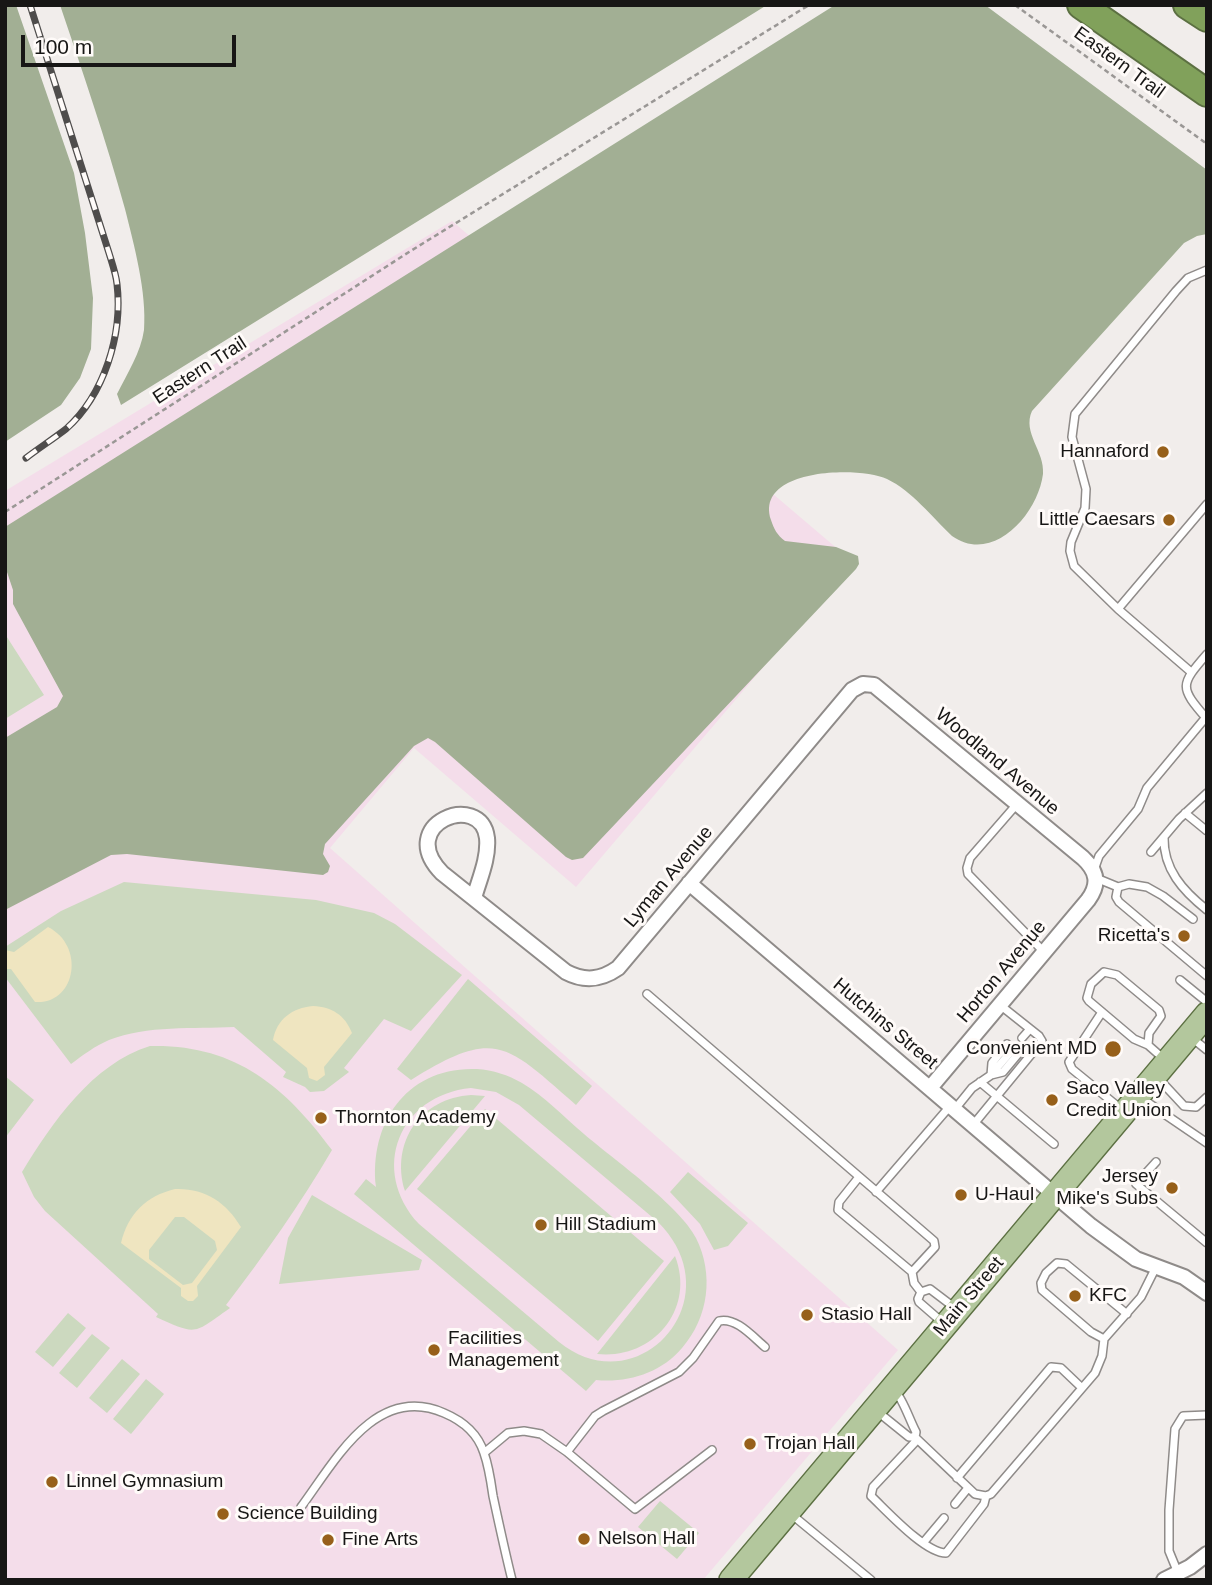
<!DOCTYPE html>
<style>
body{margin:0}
#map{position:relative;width:1212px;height:1585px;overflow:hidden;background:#f1edeb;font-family:Helvetica,sans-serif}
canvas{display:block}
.frame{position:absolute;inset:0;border:7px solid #171615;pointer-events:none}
.scale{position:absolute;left:21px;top:35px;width:215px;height:32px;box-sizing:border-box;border:4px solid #171615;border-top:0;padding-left:9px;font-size:21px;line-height:24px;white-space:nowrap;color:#171615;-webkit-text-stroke:5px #fffbf9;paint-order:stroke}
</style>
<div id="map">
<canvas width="1212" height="1585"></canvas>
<div class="frame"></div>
<div class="scale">100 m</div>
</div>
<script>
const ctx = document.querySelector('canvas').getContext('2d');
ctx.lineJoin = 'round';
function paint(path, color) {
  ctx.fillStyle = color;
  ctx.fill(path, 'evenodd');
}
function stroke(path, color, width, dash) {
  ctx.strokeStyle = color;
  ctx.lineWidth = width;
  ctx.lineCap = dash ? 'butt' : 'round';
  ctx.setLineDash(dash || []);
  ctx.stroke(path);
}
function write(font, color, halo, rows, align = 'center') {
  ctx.font = font + ' Helvetica,sans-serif';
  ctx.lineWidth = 6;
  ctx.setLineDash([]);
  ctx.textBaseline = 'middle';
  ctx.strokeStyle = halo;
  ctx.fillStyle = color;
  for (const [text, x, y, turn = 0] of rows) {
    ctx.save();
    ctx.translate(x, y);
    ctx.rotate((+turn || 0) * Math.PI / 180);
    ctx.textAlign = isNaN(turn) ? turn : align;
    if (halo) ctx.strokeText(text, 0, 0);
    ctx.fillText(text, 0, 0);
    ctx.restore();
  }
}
paint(new Path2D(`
 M452,221L853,562L576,887L414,748L330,848L898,1350L703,1580H5V491Z`), '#f4ddea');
paint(new Path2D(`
 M5,634L44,695L5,719Z
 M124,882L316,900L374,913L395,924L462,975L411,1031L384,1019L344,1068L349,1072L324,1091L310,1092L305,1087L283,1077L286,1072L234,1027C194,1029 147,1025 109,1040C95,1046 83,1055 71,1064L5,977V947L61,911Z
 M468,979L592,1086L576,1105C506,1044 496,1027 411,1080L397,1069Z
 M150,1046C234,1044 284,1085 332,1150C299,1206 265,1254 226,1305L230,1308C193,1334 198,1336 156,1317L158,1314L45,1211L34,1197L22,1172C52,1123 92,1064 150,1046Z
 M477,1069C493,1070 508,1075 522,1083C544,1096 564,1117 584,1134C613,1159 680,1206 696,1238C714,1274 709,1317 682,1348C661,1373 628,1383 596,1380L586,1391L354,1194L366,1179L376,1187C369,1123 407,1066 477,1069ZM471,1088L496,1092L519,1105L658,1222C735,1299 638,1406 559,1342L419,1224C369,1170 399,1095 471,1088Z
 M5,1076L34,1100L5,1138Z
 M471,1095L485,1096L405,1191C390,1142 421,1098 471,1095Z
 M485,1109L664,1261L598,1341L417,1189Z
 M688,1172L748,1223L728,1246L714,1250L700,1224L670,1192Z
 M312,1195L422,1260L419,1270L279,1284L288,1238Z
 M675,1256C696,1310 652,1360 597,1354Z
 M68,1313L86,1328L53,1367L35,1352Z
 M92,1334L110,1348L77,1388L59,1373Z
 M122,1359L140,1374L107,1413L89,1398Z
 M146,1379L164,1394L131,1434L113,1419Z
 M660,1501L699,1533L677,1559L638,1527Z`), '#ccd9bf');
paint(new Path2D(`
 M5,5H16L74,173L85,233L93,298L91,349L80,378L61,405L5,442Z
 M60,5H767L121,405L117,394C127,374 141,352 144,330C147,292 134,245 125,209C106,140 83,73 60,5Z
 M835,5H985L1207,170V234L1197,236L1184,243L1032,411C1022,433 1045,451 1043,474C1038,514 993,565 952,536C932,517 912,491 887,479C859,466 754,468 771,520C774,529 777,535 785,541L836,547L858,556L859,564L856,569L583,858L572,860L566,857L435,742L428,738L414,746L325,844L323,854L330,866L328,872L323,875L127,854L111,855L5,910V738L57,707L63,696L13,604V590L5,566V527Z`), '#a2af94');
paint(new Path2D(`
 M48,927C86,946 76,1005 35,1002L11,969H5V950L14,952Z
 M313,1006C332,1007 345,1015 352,1033L324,1067L325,1075L317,1081L309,1078L307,1068L273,1040C277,1019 292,1008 313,1006Z
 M175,1189C205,1188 226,1202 241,1227L197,1286L198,1296L193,1301H188L181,1296V1288L121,1243C128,1214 146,1196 175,1189ZM175,1217H184L215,1241L217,1250L192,1283L183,1285L149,1259V1250Z`), '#efe5c0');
const lane = new Path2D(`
 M1118,609L1207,504
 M1207,654C1180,685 1179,687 1207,719
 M1191,672L1118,609L1074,566L1070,551L1071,542L1085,508L1086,489L1072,437L1075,414L1176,291L1188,278L1207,270
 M1017,804L970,858L967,868L968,874L1044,952
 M1185,813L1207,831
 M1164,837C1163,869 1183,891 1207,910
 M1151,852L1179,819L1207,793
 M1094,870L1099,856L1138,809L1147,788L1207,716
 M1096,878L1118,887L1129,884L1147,887L1163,896L1193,919
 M1118,887L1116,897L1119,902L1207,976
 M1180,980L1207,1002
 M647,994L934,1241L935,1247L912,1272
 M1102,1012L1069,1062L1072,1069L1121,1109
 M1022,1038L1030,1029
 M1192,1038L1207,1050
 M1148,1045L1149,1033L1161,1016L1159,1010L1117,975L1104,972L1091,984L1087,998L1089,1001L1134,1039L1148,1045L1165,1060
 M991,1075L1003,1072L1018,1054
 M991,1075L992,1063L1007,1044
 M1158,1078L1184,1106L1196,1107L1207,1097
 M980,1082L1054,1144
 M1141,1098L1207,1143
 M955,1109L972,1088L991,1075L1013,1049
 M973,1125L1042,1041L1039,1036L1000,1005
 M1156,1162L1136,1184L1207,1243
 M859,1177L839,1202L838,1210L912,1272L914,1283L921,1292
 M876,1192L951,1105
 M921,1292L918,1299L919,1302L942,1322
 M921,1292L930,1289L955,1308
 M1104,1339L1091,1332L1042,1290L1041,1283L1046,1273L1057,1263L1066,1264L1127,1314
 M895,1391C903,1399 910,1421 916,1432L915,1437
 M878,1412L909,1437H915L975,1494L986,1496L991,1494L1095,1373L1102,1356L1104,1339L1141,1297L1156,1267
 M917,1440L873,1487L871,1496C887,1511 925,1553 946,1553L984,1504L986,1496
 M567,1452L595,1416L603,1411L679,1372L693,1358L719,1321C736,1317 752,1336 765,1347
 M484,1453L508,1433L524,1431L541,1434L567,1452L635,1509L712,1450
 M957,1478L1051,1367L1061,1368L1082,1388
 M955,1504L968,1488
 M301,1507C335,1461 376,1383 444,1413C463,1421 478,1434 484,1453C489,1467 491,1482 493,1496C499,1524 505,1552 512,1580
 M791,1514L871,1580
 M923,1543L944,1518
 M1178,1573L1169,1551V1510L1175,1429L1183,1416L1207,1415`);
const street = new Path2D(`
 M689,883L1091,1226L1136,1259L1184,1277L1207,1293
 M474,898C479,880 489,858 487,838C481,790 394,824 442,873L566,972C585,982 601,980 618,968L852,690L863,684L874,685L1083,858C1097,871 1100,884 1088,900L930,1088
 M1164,1580L1190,1567L1207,1554`);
const primary = new Path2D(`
 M731,1580L1207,1014`);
const highway = new Path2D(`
 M1081,5L1207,93
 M1187,5L1207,18`);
stroke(lane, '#8f8b89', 10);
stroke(street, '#8f8b89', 18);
stroke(primary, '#5c7042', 26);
stroke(highway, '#5c7042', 30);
stroke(new Path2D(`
 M1015,5L1207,144
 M5,512L409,252L809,5`), '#9a9795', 2.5, [5, 3.5]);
stroke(lane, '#fff', 7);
stroke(street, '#fff', 14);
stroke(primary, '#b3c79d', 23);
stroke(highway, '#81a15b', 26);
const rail = new Path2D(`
 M26,458C39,448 53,439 66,429C104,395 123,335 117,284C116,274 112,263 109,253L30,5`);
stroke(rail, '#4f4d4c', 7);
stroke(rail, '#fffbf9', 4.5, [13]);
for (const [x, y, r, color] of [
 [1163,452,7,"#97601a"],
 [1169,520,7,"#97601a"],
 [1184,936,7,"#97601a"],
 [1113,1049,9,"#97601a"],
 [1052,1100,7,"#97601a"],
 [321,1118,7,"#97601a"],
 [1172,1188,7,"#97601a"],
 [961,1195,7,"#97601a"],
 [541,1225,7,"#97601a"],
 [1075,1296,7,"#97601a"],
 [807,1315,7,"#97601a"],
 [434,1350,7,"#97601a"],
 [750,1444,7,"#97601a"],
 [52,1482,7,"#97601a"],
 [223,1514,7,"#97601a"],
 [584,1539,7,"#97601a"],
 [328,1540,7,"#97601a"]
]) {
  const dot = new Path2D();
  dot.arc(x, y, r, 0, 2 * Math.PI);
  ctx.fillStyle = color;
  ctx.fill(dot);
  stroke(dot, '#fffbf9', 2.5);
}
write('19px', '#171615', '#fffbf9', [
 ["Eastern Trail",1119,63,36],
 ["Eastern Trail",200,371,-33],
 ["Woodland Avenue",997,762,40],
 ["Lyman Avenue",669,877,-50],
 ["Horton Avenue",1002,972,-50],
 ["Hutchins Street",885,1024,40],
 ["Main Street",969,1297,-50]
]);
write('19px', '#171615', '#fffbf9', [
 ["Hannaford",1149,452,"right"],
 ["Little Caesars",1155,520,"right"],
 ["Ricetta's",1170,936,"right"],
 ["Convenient MD",1097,1049,"right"],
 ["Saco Valley",1066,1089],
 ["Credit Union",1066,1111],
 ["Thornton Academy",335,1118],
 ["Jersey",1158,1177,"right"],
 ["Mike's Subs",1158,1199,"right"],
 ["U-Haul",975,1195],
 ["Hill Stadium",555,1225],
 ["KFC",1089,1296],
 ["Stasio Hall",821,1315],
 ["Facilities",448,1339],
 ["Management",448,1361],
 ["Trojan Hall",764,1444],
 ["Linnel Gymnasium",66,1482],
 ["Science Building",237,1514],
 ["Nelson Hall",598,1539],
 ["Fine Arts",342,1540]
], 'left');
</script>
